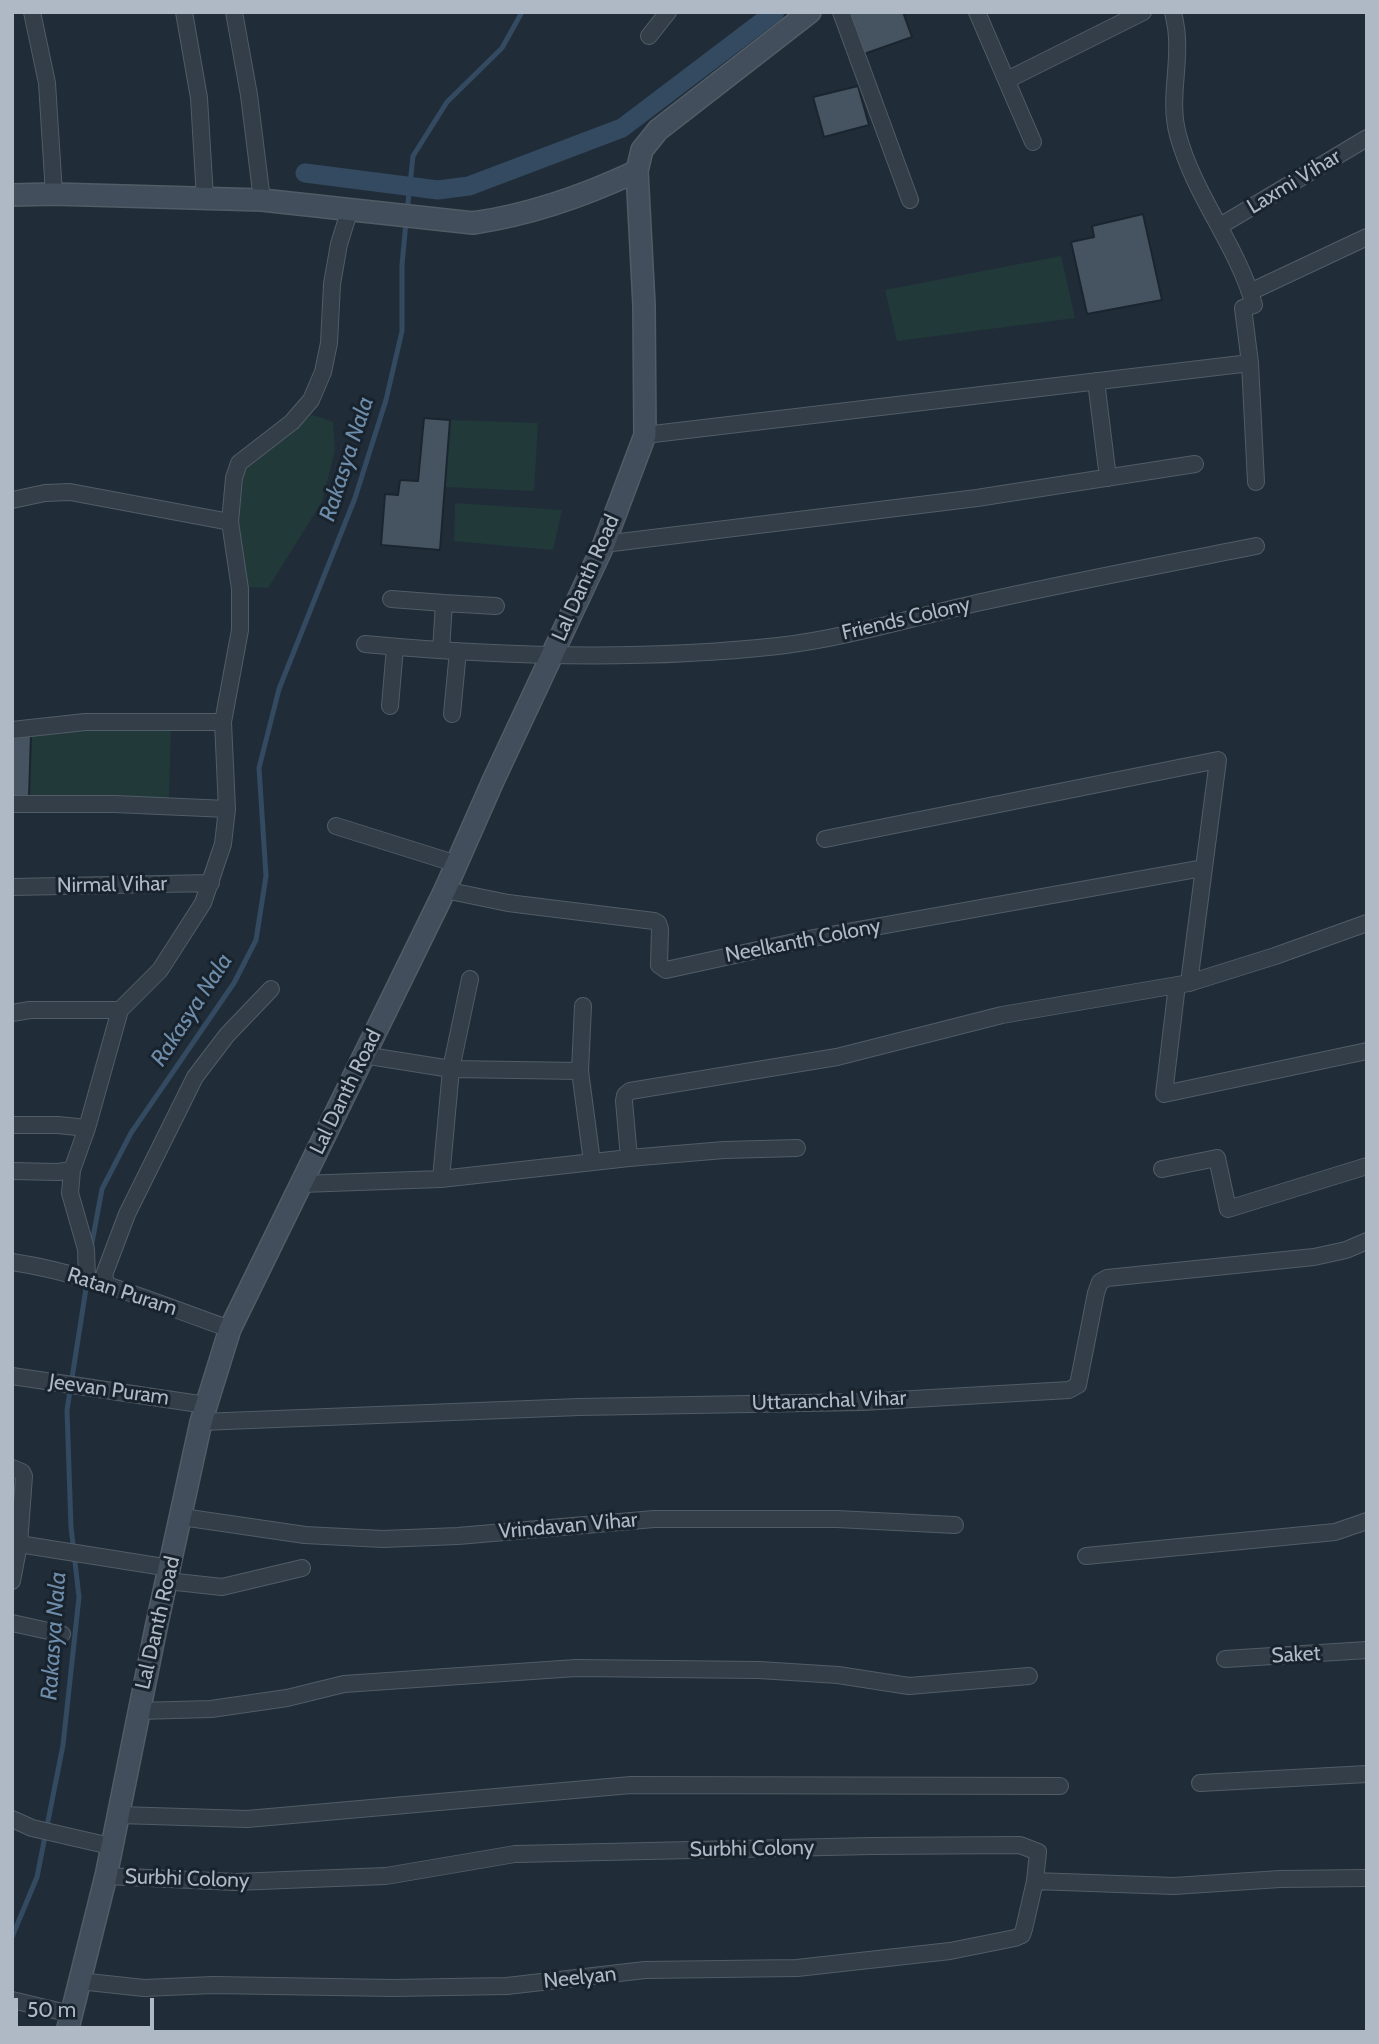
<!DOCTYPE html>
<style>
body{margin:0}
#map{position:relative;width:1379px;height:2044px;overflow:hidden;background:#202d38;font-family:Cabin,sans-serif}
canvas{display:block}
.frame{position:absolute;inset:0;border:14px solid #aeb9c5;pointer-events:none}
.scale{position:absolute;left:14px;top:1998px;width:140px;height:32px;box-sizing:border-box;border:4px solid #aeb9c5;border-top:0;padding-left:9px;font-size:21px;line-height:24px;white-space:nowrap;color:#aeb9c5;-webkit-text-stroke:5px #19232d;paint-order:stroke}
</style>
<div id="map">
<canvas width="1379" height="2044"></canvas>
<div class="frame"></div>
<div class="scale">50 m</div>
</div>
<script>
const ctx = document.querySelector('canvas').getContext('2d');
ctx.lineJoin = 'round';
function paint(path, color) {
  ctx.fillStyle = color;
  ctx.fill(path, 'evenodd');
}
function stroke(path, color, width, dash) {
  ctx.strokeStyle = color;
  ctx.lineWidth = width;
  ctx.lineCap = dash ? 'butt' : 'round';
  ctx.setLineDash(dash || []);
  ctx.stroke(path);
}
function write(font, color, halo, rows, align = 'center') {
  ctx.font = font + ' Cabin,sans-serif';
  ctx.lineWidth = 6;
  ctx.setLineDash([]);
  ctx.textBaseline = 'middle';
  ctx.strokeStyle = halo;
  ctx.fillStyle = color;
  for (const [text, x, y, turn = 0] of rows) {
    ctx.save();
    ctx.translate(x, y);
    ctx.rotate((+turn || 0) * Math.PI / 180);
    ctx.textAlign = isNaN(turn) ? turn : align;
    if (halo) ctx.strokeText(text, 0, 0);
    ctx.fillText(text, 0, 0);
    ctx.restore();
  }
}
paint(new Path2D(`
 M1061,256L1075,318L897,341L885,290Z
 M312,415L333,422L335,451L322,502L268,588L245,587L237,535L240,487L246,463Z
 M450,420L538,423L534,491L445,487Z
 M455,503L562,510L553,550L454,541Z
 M96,727L171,728L169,799L29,797L31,734Z`), '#223939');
stroke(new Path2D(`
 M407,212L413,156L447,102L502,48L522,12
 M91,1248L102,1189L131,1133L234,983L256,940L266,876L259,768L279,689L355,498L386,400L402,331V265L406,222
 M12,1937L37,1877L63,1745L79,1597L71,1527L67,1410L87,1282`), '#334a60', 5);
stroke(new Path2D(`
 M305,173L438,190L469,186L622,128L775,12`), '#334a60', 19);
const building = new Path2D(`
 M849,12H903L912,37L864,54Z
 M858,86L869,125L824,137L813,97Z
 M1143,214L1162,300L1087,314L1071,242L1094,237L1092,226Z
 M424,418L450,420L440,550L381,545L385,494L398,495L400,480L418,481Z
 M31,734L29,797L12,798V735Z`);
paint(building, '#465462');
stroke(building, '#1b252f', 2);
const street = new Path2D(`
 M32,12L47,83L54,194
 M184,12L199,98L205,198
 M234,12L249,95L262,200
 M841,12L910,200
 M977,12L1033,142
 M1173,12C1175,21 1177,30 1177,39C1179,71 1169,102 1178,135C1194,195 1237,245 1254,305L1243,308L1250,363L1256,482
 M649,36L668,12
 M1007,80L1143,12
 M1220,226L1367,138
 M1250,292L1367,237
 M1096,381L1108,478
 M645,435L1250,363
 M12,500L45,493L70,492L230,522
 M604,544L977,498L1195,464
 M391,599L444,603
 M365,644C503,657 640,661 778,646C848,638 917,616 986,601C1076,581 1166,564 1256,546
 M441,650L444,603L496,606
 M390,706L395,647
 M452,714L458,651
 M12,730L85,722H223
 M12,804H115L227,809
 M336,826L457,864
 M825,839L1218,760L1189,983
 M12,887L211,883
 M445,890L508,903L654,921L658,923L660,929L659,965L666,970L808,939L1203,868
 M1177,985L1164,1094L1367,1051
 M12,1013L30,1010H120
 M363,1055L451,1069L580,1071L592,1162
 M580,1071L583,1006
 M12,1125H58L87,1128
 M629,1158L624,1101L625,1095L630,1091L837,1057L1002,1015L1189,983L1275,956L1367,923
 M1162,1169L1217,1158L1228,1209L1367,1166
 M12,1171L58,1172L72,1170
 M441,1179L451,1069L470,979
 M302,1184L441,1179L629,1158L724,1150L797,1148
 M12,1262C87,1273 159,1304 230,1329
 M87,1280L86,1249L70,1193L72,1170L87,1128L120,1010L160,970L203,903L223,844L227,809L223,722L240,630V589L230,522L234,478L239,463L292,422L311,400L323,372L329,343L332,284L339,244L350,209
 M107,1287L104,1275L127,1214L195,1077L227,1035L271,989
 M12,1376L206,1405
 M201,1422L579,1407L862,1402L1069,1390L1078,1385L1096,1293L1100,1282L1107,1278L1314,1257L1346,1250L1367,1241
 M12,1468L22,1472L24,1476L19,1544L12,1581
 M182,1517L305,1535L383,1539L458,1536L654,1519H837L955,1525
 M19,1544L170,1568
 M1086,1556L1335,1532L1367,1521
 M167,1581L222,1587L302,1568
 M12,1623L62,1634
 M1225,1659L1367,1650
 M138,1711L211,1709L287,1698L344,1684L576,1668L759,1670L838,1675L909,1686L1029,1676
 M1200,1783L1367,1774
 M119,1815L247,1819L631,1785L1060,1786
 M12,1819L32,1828L110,1846
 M106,1876L235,1882L386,1876L515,1854L871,1846L1020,1845L1038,1852L1035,1881L1174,1886L1280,1879L1367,1878
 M79,1981L144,1988L213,1985L393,1988L507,1986L645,1970L797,1968L950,1951L1015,1938L1022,1935L1024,1929L1035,1881
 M12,2000L71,2014`);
const secondary = new Path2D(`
 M12,195L54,194L262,200L473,223C529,215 586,195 637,171
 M67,2032L106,1876L156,1628L201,1422L230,1329L445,890L493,781L604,544L645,435L644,305L637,171L642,150L658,130L810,12`);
stroke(street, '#515c66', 18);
stroke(secondary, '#515c66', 24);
stroke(street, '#343e49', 16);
stroke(secondary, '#424e5c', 21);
write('21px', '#aeb9c5', '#19232d', [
 ["Laxmi Vihar",1294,182,-31],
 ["Lal Danth Road",586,578,-66],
 ["Friends Colony",906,619,-13],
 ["Nirmal Vihar",112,885,-1],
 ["Neelkanth Colony",803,941,-11],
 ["Lal Danth Road",346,1092,-64],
 ["Ratan Puram",122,1292,18],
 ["Jeevan Puram",109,1390,8],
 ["Uttaranchal Vihar",829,1401,-2],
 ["Vrindavan Vihar",568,1526,-5],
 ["Lal Danth Road",158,1623,-77],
 ["Saket",1296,1655,-3],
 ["Surbhi Colony",752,1849,-1],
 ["Surbhi Colony",187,1879,2],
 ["Neelyan",580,1978,-6]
]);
write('italic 23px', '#6e8daa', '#19232d', [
 ["Rakasya Nala",347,459,-72],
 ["Rakasya Nala",192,1010,-57],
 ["Rakasya Nala",54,1636,-86]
]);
</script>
